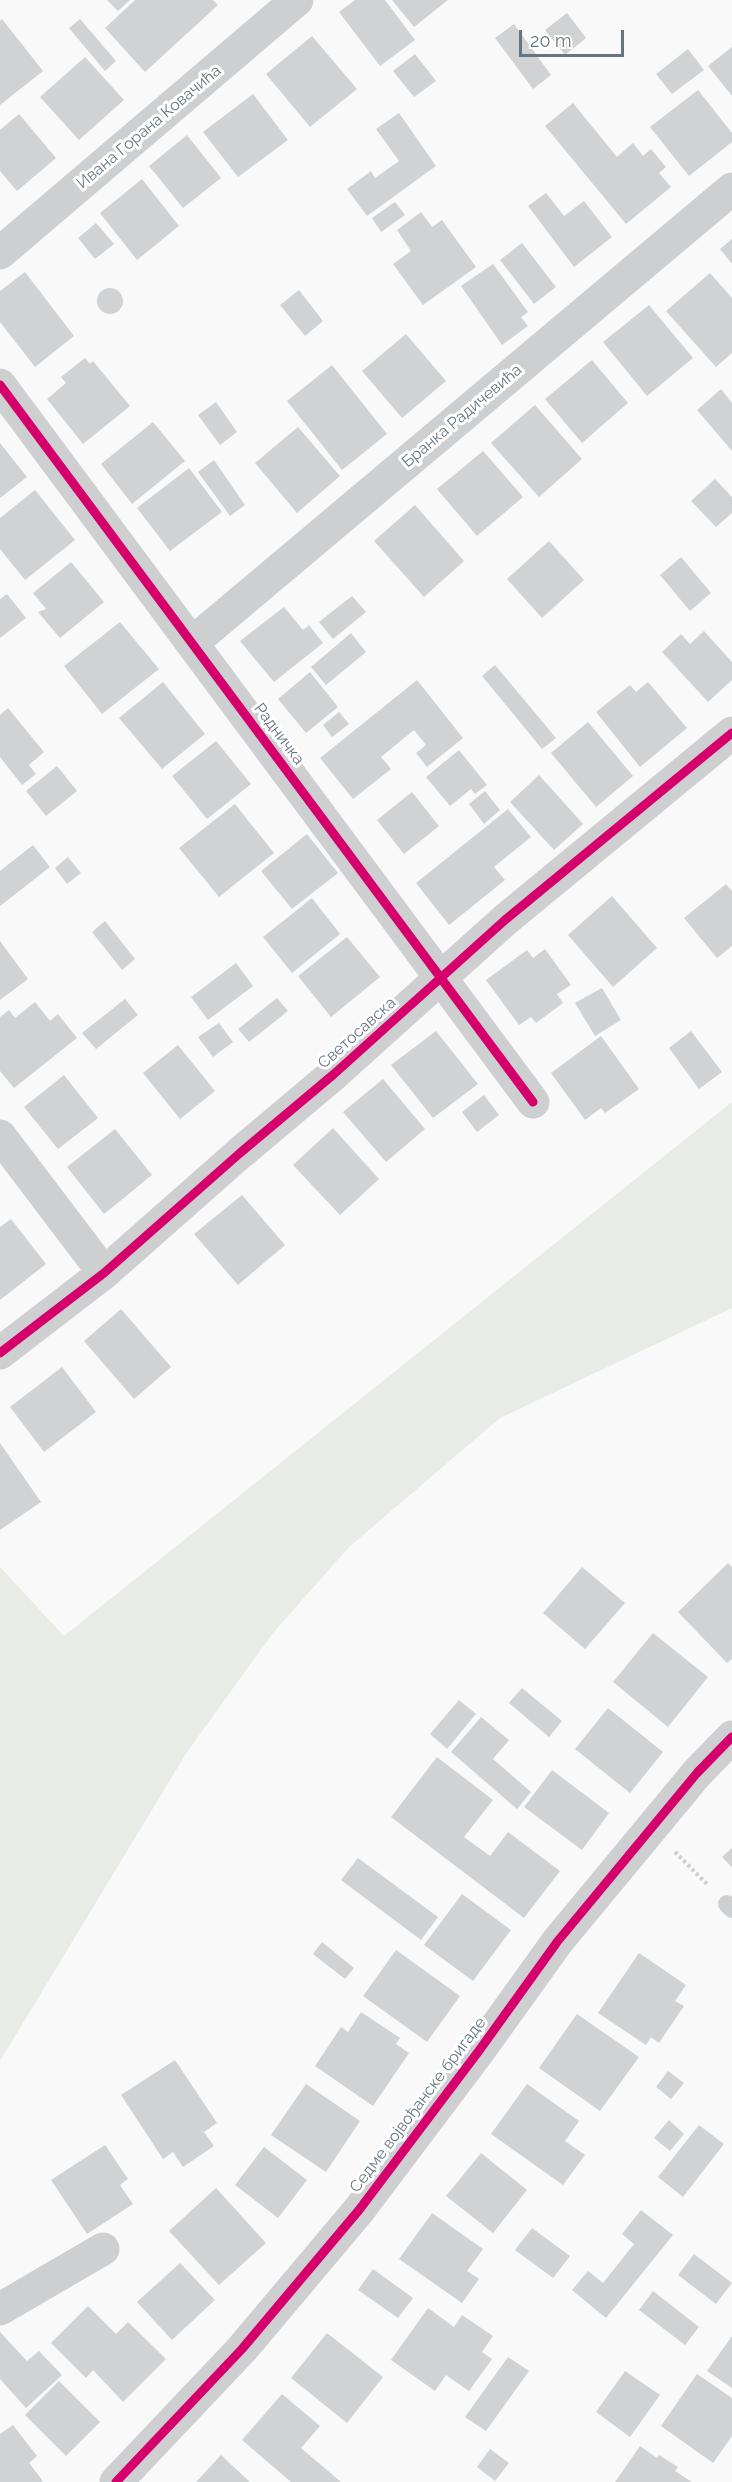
<!DOCTYPE html>
<meta charset="utf-8">
<style>
body{margin:0}
#map{position:relative;width:732px;height:2482px;overflow:hidden;background:#f9f9f9;font-family:Raleway,sans-serif}
canvas{display:block}
.scale{position:absolute;left:519px;top:30px;width:105px;height:27px;box-sizing:border-box;border:3px solid #657683;border-top:0;padding-left:8px;font-size:18px;line-height:21px;white-space:nowrap;color:#657683;-webkit-text-stroke:4px #fff;paint-order:stroke}
</style>
<div id="map">
<canvas width="732" height="2482"></canvas>
<div class="scale">20 m</div>
</div>
<script>
const ctx = document.querySelector('canvas').getContext('2d');
ctx.lineJoin = 'round';
function paint(path, color) {
  ctx.fillStyle = color;
  ctx.fill(path, 'evenodd');
}
function stroke(path, color, width, dash) {
  ctx.strokeStyle = color;
  ctx.lineWidth = width;
  ctx.lineCap = dash ? 'butt' : 'round';
  ctx.setLineDash(dash || []);
  ctx.stroke(path);
}
function write(font, color, halo, rows, align = 'center') {
  ctx.font = font + ' Raleway,sans-serif';
  ctx.lineWidth = 6;
  ctx.setLineDash([]);
  ctx.textBaseline = 'middle';
  ctx.strokeStyle = halo;
  ctx.fillStyle = color;
  for (const [text, x, y, turn = 0] of rows) {
    ctx.save();
    ctx.translate(x, y);
    ctx.rotate((+turn || 0) * Math.PI / 180);
    ctx.textAlign = isNaN(turn) ? turn : align;
    if (halo) ctx.strokeText(text, 0, 0);
    ctx.fillText(text, 0, 0);
    ctx.restore();
  }
}
paint(new Path2D(`
 M732,1102V1308L500,1418L349,1547L273,1633L187,1752L0,2061V1567L64,1636Z`), '#e8ebe6');
paint(new Path2D(`
 M107,0H130L118,11Z
 M135,0H213L218,5L145,72L105,28Z
 M355,0H385L415,40L380,66L339,12Z
 M392,0H448L414,27Z
 M567,13L586,38L565,55L545,30Z
 M2,19L43,71L0,105V21Z
 M80,19L116,61L105,71L69,28Z
 M514,24L551,75L533,89L495,38Z
 M312,36L357,89L310,127L266,74Z
 M732,47V96L708,66Z
 M688,49L704,70L672,94L656,74Z
 M415,54L436,81L414,97L393,71Z
 M85,57L124,100L79,140L40,97Z
 M698,90L732,133V142L689,176L650,127Z
 M253,94L288,140L238,177L203,132Z
 M573,103L617,157L633,143L643,156L651,149L666,167L659,173L671,187L626,224L545,126Z
 M399,113L436,166L367,216L347,189L371,171L375,178L399,161L376,129Z
 M19,114L56,158L17,191L0,171V130Z
 M187,135L221,178L183,208L149,166Z
 M142,179L179,226L137,260L100,213Z
 M546,193L564,216L584,201L612,237L574,267L528,206Z
 M395,202L405,215L381,232L372,218Z
 M421,212L432,227L442,220L476,267L423,305L393,264L411,251L397,230Z
 M96,223L114,244L95,259L78,238Z
 M732,239V264L720,249Z
 M522,243L556,287L534,304L500,260Z
 M493,264L528,312L521,317L528,326L502,345L461,286Z
 M25,272L74,336L35,367L0,322V291Z
 M710,273L732,298V353L716,367L666,311Z
 M97 301a13 13 0 1 1 26 0a13 13 0 1 1-26 0Z
 M299,290L323,321L305,336L280,305Z
 M649,305L693,358L647,396L603,342Z
 M406,334L446,381L402,418L362,371Z
 M85,358L90,364L93,361L130,406L83,444L47,399L66,383L61,377Z
 M592,360L628,403L582,443L545,399Z
 M332,365L387,434L342,470L287,401Z
 M721,389L732,403V451L697,410Z
 M216,402L237,432L220,445L198,415Z
 M535,405L582,459L539,497L491,443Z
 M153,422L185,461L132,504L101,464Z
 M298,427L340,476L297,513L255,463Z
 M0,443L27,477L0,498Z
 M483,451L523,497L477,536L437,489Z
 M214,460L245,505L230,516L198,472Z
 M189,468L222,512L170,551L137,508Z
 M715,479L732,497V513L716,527L691,501Z
 M35,490L75,540L25,580L0,549V518Z
 M415,505L464,561L424,597L374,541Z
 M549,541L584,580L542,618L507,579Z
 M681,557L711,593L690,611L660,575Z
 M71,562L104,602L60,638L38,612L46,609L33,593Z
 M7,594L26,618L0,638V599Z
 M352,596L366,612L333,639L319,622Z
 M284,607L303,630L309,625L323,643L274,682L240,641Z
 M120,622L159,669L102,714L64,666Z
 M704,631L732,662V680L708,702L662,652L681,634L690,644Z
 M351,633L366,652L326,685L311,667Z
 M495,665L556,738L542,749L482,676Z
 M310,672L338,707L306,733L278,699Z
 M417,680L463,738L427,767L416,753L426,745L414,730L381,757L391,769L353,799L320,758Z
 M163,682L205,734L162,769L119,718Z
 M648,682L687,728L640,767L596,712L630,685L636,692Z
 M8,708L44,752L29,765L36,774L22,785L0,757V715Z
 M339,712L349,724L332,737L323,725Z
 M588,722L633,776L596,807L551,753Z
 M216,741L251,784L207,819L172,776Z
 M459,750L487,785L475,794L471,789L450,806L426,777Z
 M57,766L77,791L46,816L26,791Z
 M539,775L583,824L554,850L510,802Z
 M485,791L500,810L484,824L469,804Z
 M412,792L439,826L404,854L377,820Z
 M235,804L274,853L219,897L179,848Z
 M508,809L531,837L494,867L505,880L449,925L416,883Z
 M307,834L338,873L292,909L261,871Z
 M33,845L50,867L0,906V871Z
 M68,857L81,873L67,884L55,868Z
 M726,884L732,891V946L717,958L684,918Z
 M612,896L657,948L613,987L568,935Z
 M312,898L340,934L292,973L263,937Z
 M105,921L135,959L122,970L92,932Z
 M347,937L380,977L331,1017L298,976Z
 M0,941L28,979L0,1000Z
 M545,949L571,985L557,994L563,1003L536,1023L531,1017L519,1025L486,980L527,950L533,958Z
 M236,963L253,986L208,1020L191,997Z
 M602,988L621,1020L595,1036L575,1003Z
 M277,998L288,1011L249,1042L238,1029Z
 M125,999L138,1015L96,1049L82,1033Z
 M35,1002L50,1021L58,1014L77,1038L14,1088L0,1071V1017L9,1010L15,1018Z
 M219,1023L233,1042L213,1057L198,1037Z
 M436,1031L478,1084L433,1118L391,1065Z
 M691,1031L722,1072L699,1089L669,1048Z
 M601,1036L639,1089L605,1113L601,1108L585,1120L551,1073Z
 M178,1045L215,1091L180,1119L143,1073Z
 M64,1075L98,1118L58,1149L24,1107Z
 M383,1079L425,1129L386,1162L343,1112Z
 M484,1095L499,1115L477,1132L462,1112Z
 M333,1128L379,1179L340,1215L293,1165Z
 M115,1129L152,1175L104,1214L67,1167Z
 M242,1195L285,1245L238,1285L194,1234Z
 M11,1219L46,1264L0,1300V1227Z
 M121,1309L171,1367L134,1399L84,1341Z
 M62,1367L96,1412L44,1452L10,1407Z
 M0,1443L41,1502L0,1530Z
 M728,1563L732,1567V1659L727,1663L678,1612Z
 M582,1567L625,1603L585,1649L543,1613Z
 M653,1633L708,1677L668,1727L613,1682Z
 M522,1688L562,1721L549,1737L509,1703Z
 M459,1700L476,1714L447,1749L430,1734Z
 M608,1708L663,1752L630,1793L575,1749Z
 M481,1717L509,1740L493,1759L531,1792L517,1809L451,1752Z
 M437,1757L493,1800L464,1837L490,1856L508,1832L560,1871L524,1918L391,1817Z
 M552,1770L609,1813L582,1850L524,1807Z
 M732,1848V1867L722,1857Z
 M358,1858L438,1917L421,1940L341,1880Z
 M462,1894L511,1930L473,1981L424,1945Z
 M322,1942L354,1968L345,1979L313,1954Z
 M396,1950L460,1996L427,2042L363,1996Z
 M639,1953L686,1985L675,2001L684,2006L659,2043L651,2037L646,2045L598,2013Z
 M361,2012L400,2038L396,2044L409,2053L373,2106L315,2066L341,2027L348,2032Z
 M577,2014L639,2057L600,2111L539,2068Z
 M175,2060L217,2123L204,2132L214,2146L183,2167L173,2152L163,2159L121,2095Z
 M668,2071L684,2083L671,2099L656,2087Z
 M306,2084L360,2121L326,2172L271,2135Z
 M527,2084L579,2121L565,2141L585,2155L563,2185L491,2134Z
 M669,2120L684,2134L670,2151L654,2138Z
 M699,2125L724,2144L683,2197L658,2177Z
 M105,2145L128,2179L120,2185L133,2204L87,2234L51,2180Z
 M264,2147L307,2180L278,2218L235,2185Z
 M481,2153L527,2190L493,2233L446,2196Z
 M216,2188L266,2243L219,2285L169,2231Z
 M641,2210L673,2235L606,2318L572,2290L588,2271L603,2283L634,2244L622,2234Z
 M432,2213L483,2249L467,2271L479,2279L462,2303L399,2259Z
 M532,2228L570,2256L553,2278L515,2250Z
 M694,2254L732,2283L716,2304L678,2275Z
 M180,2263L215,2300L172,2340L137,2302Z
 M373,2269L413,2298L398,2318L358,2290Z
 M653,2291L699,2327L685,2345L639,2310Z
 M88,2306L116,2334L128,2322L166,2359L123,2402L93,2370L86,2378L51,2343Z
 M428,2308L454,2327L462,2315L493,2336L482,2352L492,2359L469,2391L446,2375L435,2391L391,2360Z
 M0,2332L27,2361L39,2351L62,2375L26,2408L0,2379Z
 M327,2333L383,2377L347,2423L291,2378Z
 M732,2336V2388L707,2371Z
 M508,2357L529,2371L486,2431L465,2417Z
 M625,2371L660,2395L630,2437L596,2412Z
 M697,2374L732,2398V2436L713,2463L661,2426Z
 M59,2381L100,2422L66,2456L25,2415Z
 M282,2394L320,2426L301,2448L341,2482H291L242,2440Z
 M13,2425L37,2456L29,2463L43,2481L41,2482H0V2434Z
 M640,2446L657,2458L659,2455L678,2467L675,2471L692,2482H615Z
 M490,2449L509,2463L495,2481L477,2467Z
 M221,2455L250,2482H196Z`), '#d0d2d3');
stroke(new Path2D(`
 M675,1852L708,1885`), '#cbcccd', 4, [3, 3]);
stroke(new Path2D(`
 M727,1904L732,1909`), '#cecfd0', 18);
stroke(new Path2D(`
 M0,253L297,0
 M0,385L533,1102
 M192,643L732,189
 M0,1136L104,1273
 M0,1353L104,1273L240,1153L334,1074L505,920L732,733
 M0,2309L103,2249
 M116,2482L242,2349L359,2210L478,2052L557,1942L697,1773L732,1737`), '#cecfd0', 33);
stroke(new Path2D(`
 M0,385L533,1102
 M0,1353L104,1273L240,1153L334,1074L505,920L732,733
 M116,2482L242,2349L359,2210L478,2052L557,1942L697,1773L732,1737`), '#d6006c', 9);
write('16px', '#657683', '#fff', [
 ["Ивана Горана Ковачића",149,127,-40],
 ["Бранка Радичевића",462,416,-40],
 ["Радничка",279,734,53],
 ["Светосавска",357,1033,-42],
 ["Седме војвођанске бригаде",418,2105,-53]
]);
</script>
